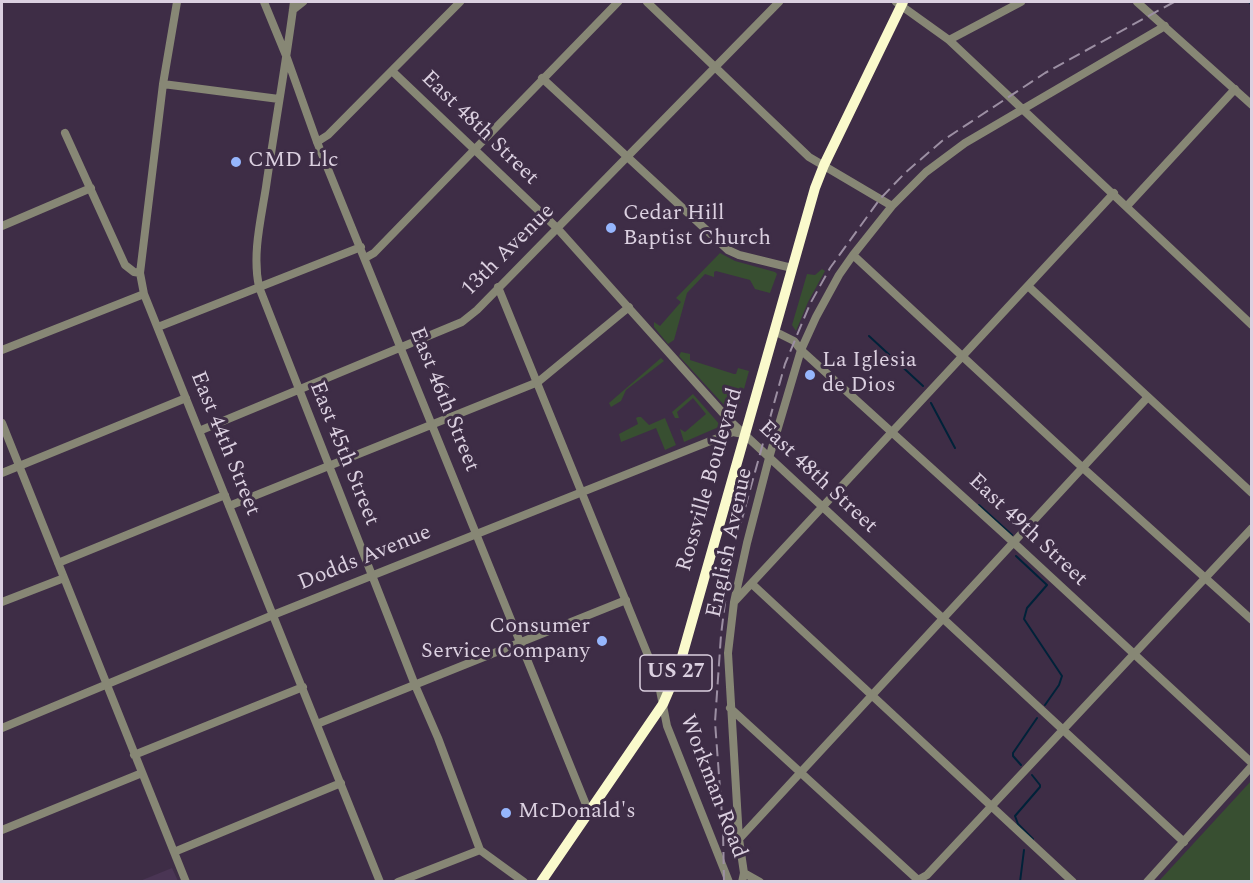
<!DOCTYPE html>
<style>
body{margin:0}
#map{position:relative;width:1253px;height:883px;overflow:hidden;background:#3e2d46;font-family:Spectral,serif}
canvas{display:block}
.frame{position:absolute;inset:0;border:3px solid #dbd0e0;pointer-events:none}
</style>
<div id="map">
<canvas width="1253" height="883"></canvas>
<div class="frame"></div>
</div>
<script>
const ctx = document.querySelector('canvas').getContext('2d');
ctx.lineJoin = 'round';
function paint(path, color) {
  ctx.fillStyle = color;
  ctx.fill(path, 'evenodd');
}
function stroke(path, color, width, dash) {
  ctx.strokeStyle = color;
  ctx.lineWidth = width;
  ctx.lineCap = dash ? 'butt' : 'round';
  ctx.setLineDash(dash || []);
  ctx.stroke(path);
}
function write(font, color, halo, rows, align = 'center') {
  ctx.font = font + ' Spectral,serif';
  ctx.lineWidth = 6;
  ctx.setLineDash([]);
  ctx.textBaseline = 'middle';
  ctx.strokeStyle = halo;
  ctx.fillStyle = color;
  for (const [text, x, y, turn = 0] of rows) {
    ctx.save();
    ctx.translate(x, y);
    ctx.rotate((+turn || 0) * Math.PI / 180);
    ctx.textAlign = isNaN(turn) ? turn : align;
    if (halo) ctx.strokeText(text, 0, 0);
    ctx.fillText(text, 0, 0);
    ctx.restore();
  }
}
paint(new Path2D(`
 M172,868L178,881H140Z`), '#4a3554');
paint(new Path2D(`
 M720,253L735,261L775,272L777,274L770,293L755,289L750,280L716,271L714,272V277L705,274L687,293L674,340L668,344L654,327V322L660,326L681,302L676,298Z
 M822,269L825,271L808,302L796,331L792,325L807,274L815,275Z
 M681,352L690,354V360L734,374H736L738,368L749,371L736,418L679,356Z
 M661,358L664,361L626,390L621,401L611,407L609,403Z
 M693,394L721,426L684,442L680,429L685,432L706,414L693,398L677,412L679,418H675L672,412Z
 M638,417H641L649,425L665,418L676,445L665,450L656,428L621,442L619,434L638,424L636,418Z
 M1251,781V881H1159Z`), '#384f31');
stroke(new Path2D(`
 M1249,2L1252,5
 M869,336L923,386
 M931,403L955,448
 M979,505L1012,535
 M1016,556L1047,585L1027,608L1024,619L1062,676L1059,685L1045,705
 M1021,765L1013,756V753L1037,718
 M1032,775L1040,785V787L1015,816L1018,824L1033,839
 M1020,882L1024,850`), '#002239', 2);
stroke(new Path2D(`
 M177,2L163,84L140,273L144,294L380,882
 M264,2L287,58L317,142L589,812
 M294,2C286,63 275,125 266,187C261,219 252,254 259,287L415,685L438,738L480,850
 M647,2L809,157L892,206
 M896,2L949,40L1252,325
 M1137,2L1252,105
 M293,10L303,2
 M949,40L1021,2
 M392,71L557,228L730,421L1184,842
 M542,78L728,250L739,255L792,268
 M163,84L279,99
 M65,133L125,265L134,272L140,273
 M317,142L328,135L460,2
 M1127,206L1235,89
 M2,226L91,188
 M853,255L1083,468L1252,620
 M365,258L374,253L618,2
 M1028,286L1252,493
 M498,287L658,680L667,726L729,882
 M158,327L361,247
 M774,331L794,341L801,350L1013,542L1252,763
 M2,350L144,294
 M2,423L186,882
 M199,431L462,322L477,310L779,2
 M2,473L186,398
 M229,506L538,382L629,307
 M58,563L225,495
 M752,584L1073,882
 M735,601L1114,193
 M2,602L64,578
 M730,708L918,880L927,875L1252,528
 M317,724L626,600
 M2,728L273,615L733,432L743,434
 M134,755L303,687
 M2,830L142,773
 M739,839L1147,398
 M174,852L341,783
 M744,873L760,882
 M398,882L480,850L524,882
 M742,882L744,873L739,839L728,653L734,602L747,543L769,458L801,350L816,317L839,275L853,255L892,206L926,172L965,143L1165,26
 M1147,882L1252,766`), '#878775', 8);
stroke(new Path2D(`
 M541,882L663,704L679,667L815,188L824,165L903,2`), '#fafacc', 10);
stroke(new Path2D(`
 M724,882L723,829L715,722L721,635L730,562L785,364L810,304L830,268L880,199L906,172L942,141L1045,73L1174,2`), '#9c8fa3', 2, [12, 6]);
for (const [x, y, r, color] of [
 [236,162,6,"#96b6fd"],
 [611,228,6,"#96b6fd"],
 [810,375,6,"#96b6fd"],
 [602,641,6,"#96b6fd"],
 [506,813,6,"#96b6fd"]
]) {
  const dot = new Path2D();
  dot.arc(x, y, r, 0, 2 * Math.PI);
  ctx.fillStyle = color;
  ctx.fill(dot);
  stroke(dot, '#3e2d46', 2);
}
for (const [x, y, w] of [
 [676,673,72]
]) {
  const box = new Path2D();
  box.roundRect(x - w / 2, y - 18, w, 36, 4.5);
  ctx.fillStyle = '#3e2d46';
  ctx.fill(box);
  stroke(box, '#dbd0e0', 1.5);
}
write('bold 21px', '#dbd0e0', null, [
 ["US 27",676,673]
]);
write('22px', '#dbd0e0', '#3e2d46', [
 ["East 48th Street",479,129,44],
 ["13th Avenue",509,251,-45],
 ["East 46th Street",443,400,68],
 ["East 44th Street",224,444,68],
 ["East 45th Street",343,454,68],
 ["East 48th Street",817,478,43],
 ["Rossville Boulevard",711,480,-74],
 ["East 49th Street",1027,531,43],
 ["English Avenue",731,543,-78],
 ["Dodds Avenue",365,559,-22],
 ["Workman Road",712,787,69]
]);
write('22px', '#dbd0e0', '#3e2d46', [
 ["CMD Llc",248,162],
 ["Cedar Hill",623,215],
 ["Baptist Church",623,240],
 ["La Iglesia",822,362],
 ["de Dios",822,387],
 ["Consumer",590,628,"right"],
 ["Service Company",590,653,"right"],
 ["McDonald's",518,813]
], 'left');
</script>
